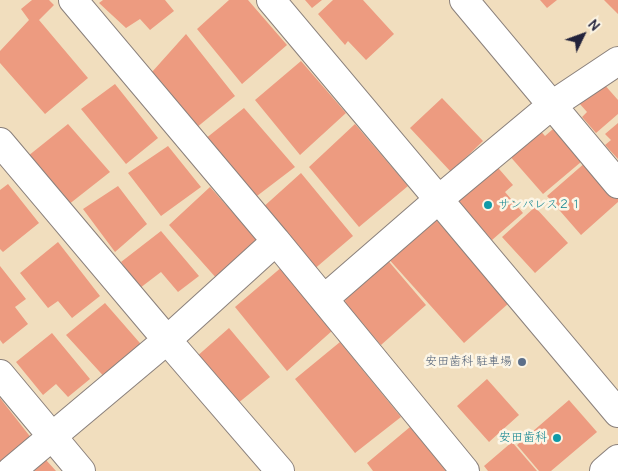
<!DOCTYPE html>
<meta charset="utf-8">
<style>
body{margin:0}
#map{position:relative;width:618px;height:471px;overflow:hidden;background:#f1debe;font-family:Delius,sans-serif}
canvas{display:block}
.north{position:absolute;left:558px;top:10px;width:50px;height:50px;-webkit-text-stroke:4px #fcf5e5;paint-order:stroke;rotate:48deg;font-size:14px;font-weight:700;line-height:20px;text-align:center;color:#22223b}
.north::after{content:'';display:block;margin:auto;width:18px;height:22px;background:#22223b;clip-path:polygon(50% 0,100% 100%,50% 72%,0 100%)}
</style>
<div id="map">
<canvas width="618" height="471"></canvas>
<div class="north">N</div>
</div>
<script>
const ctx = document.querySelector('canvas').getContext('2d');
ctx.lineJoin = 'round';
function paint(path, color) {
  ctx.fillStyle = color;
  ctx.fill(path, 'evenodd');
}
function stroke(path, color, width, dash) {
  ctx.strokeStyle = color;
  ctx.lineWidth = width;
  ctx.lineCap = dash ? 'butt' : 'round';
  ctx.setLineDash(dash || []);
  ctx.stroke(path);
}
function write(font, color, halo, rows, align = 'center') {
  ctx.font = font + ' Delius,"Klee One",sans-serif';
  ctx.lineWidth = 5;
  ctx.setLineDash([]);
  ctx.textBaseline = 'middle';
  ctx.strokeStyle = halo;
  ctx.fillStyle = color;
  for (const [text, x, y, turn = 0] of rows) {
    ctx.save();
    ctx.translate(x, y);
    ctx.rotate((+turn || 0) * Math.PI / 180);
    ctx.textAlign = isNaN(turn) ? turn : align;
    if (halo) ctx.strokeText(text, 0, 0);
    ctx.fillText(text, 0, 0);
    ctx.restore();
  }
}
paint(new Path2D(`
 M32,0H49L54,5L39,20L88,78L45,114L0,63V51L29,20L21,9Z
 M103,0H165L174,11L150,30L140,19L126,28L99,3Z
 M229,0H248L287,45L242,84L197,29Z
 M305,0H322L312,8Z
 M333,0H363L394,34L366,60L348,41L345,45L318,14Z
 M540,0H557L547,8Z
 M604,0H618V14Z
 M186,34L235,96L196,128L152,72Z
 M301,61L346,113L300,155L255,100Z
 M603,83L618,100V114L596,133L582,117L587,112L579,103Z
 M115,84L158,138L126,164L81,109Z
 M442,98L483,141L451,172L410,128Z
 M244,108L295,167L253,199L205,139Z
 M618,123V159L605,145L611,140L605,134Z
 M68,124L110,172L68,205L28,156Z
 M355,124L408,186L359,227L309,167Z
 M538,128L545,136L553,129L581,162L543,194L508,154Z
 M168,146L201,187L161,216L128,173Z
 M493,162L513,185L505,192L523,213L492,240L453,196Z
 M586,162L618,198V202L581,235L547,196Z
 M301,173L353,236L312,271L261,209Z
 M8,184L39,223L3,252L0,249V190Z
 M118,186L147,224L115,252L83,209Z
 M210,187L260,243L218,280L169,225Z
 M535,207L568,243L535,273L502,237Z
 M432,215L509,303L464,343L386,256Z
 M161,231L199,276L178,292L161,272L140,288L121,262Z
 M58,242L100,296L72,318L58,301L48,308L20,273Z
 M385,257L426,305L381,345L345,304L346,292Z
 M0,266L26,299L15,307L28,324L3,344L0,340Z
 M283,266L333,330L287,371L235,307Z
 M105,303L146,350L109,382L66,335Z
 M229,328L270,377L237,404L195,358Z
 M52,333L90,379L68,397L56,384L43,395L16,362Z
 M340,342L401,417L355,453L295,379Z
 M487,379L519,415L489,442L457,406Z
 M0,398L32,439L0,464Z
 M569,400L597,432L551,471H539L517,445Z
 M410,427L446,471H373L367,463Z
 M512,442L537,471H488L484,466Z
 M46,460L56,471H34Z`), '#ed9b80');
const minor = new Path2D(`
 M73,0L276,241
 M271,0L618,413
 M464,0L618,184
 M0,142L167,340L276,241L465,471
 M324,299L438,200L552,105L618,61
 M0,374L81,471
 M11,471L167,340L280,471
 M604,471L618,459`);
stroke(minor, '#8a807c', 30);
stroke(minor, '#fff', 28);
for (const [x, y, r, color] of [
 [488,205,5,"#0f9aa8"],
 [522,362,5,"#5c6f8a"],
 [557,438,5,"#0f9aa8"]
]) {
  const dot = new Path2D();
  dot.arc(x, y, r, 0, 2 * Math.PI);
  ctx.fillStyle = color;
  ctx.fill(dot);
  stroke(dot, '#fcf5e5', 2);
}
write('12px', '#0d838f', '#fcf5e5', [
 ["サンパレス２１",498,205],
 ["安田歯科",547,438,"right"]
], 'left');
write('12px', '#4e5e75', '#fcf5e5', [
 ["安田歯科 駐車場",512,362]
], 'right');
</script>
